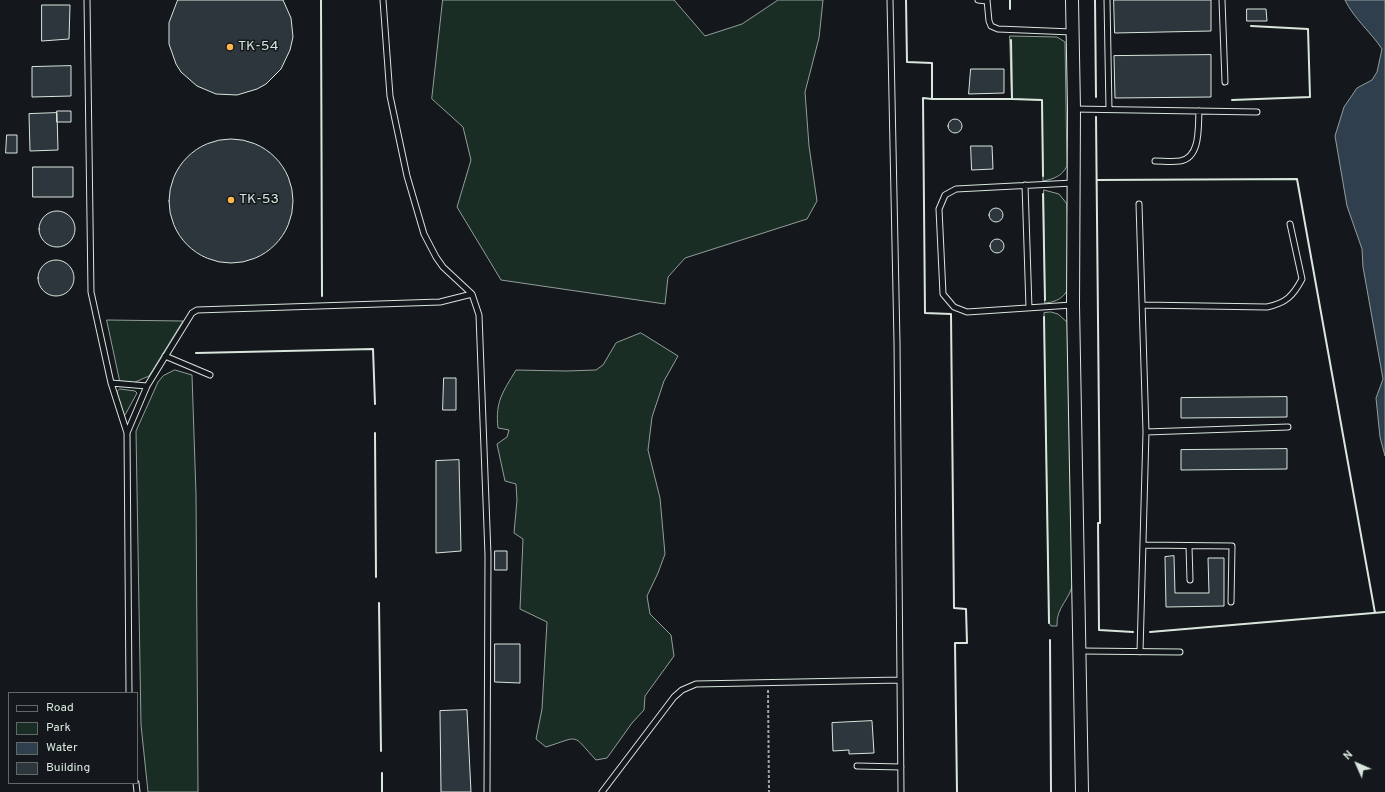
<!DOCTYPE html>
<style>
body{margin:0}
#map{position:relative;width:1385px;height:792px;overflow:hidden;background:#14181c;font-family:Overpass,sans-serif}
canvas{display:block}
.legend{position:absolute;left:8px;top:692px;width:130px;height:92px;box-sizing:border-box;background:#14181c;border:1px solid #626a69;margin:0;padding:5px 7px;list-style:none;font-size:12px;color:#d8e6dc}
.legend li{display:flex;align-items:center;gap:8px;height:20px}
.legend b{width:20px;border:1px solid #626a69}
.north{position:absolute;left:1337px;top:744px;width:40px;height:40px;-webkit-text-stroke:3px #14181c;paint-order:stroke;rotate:315deg;font-size:11px;font-weight:700;line-height:16px;text-align:center;color:#d8e6dc}
.north::after{content:'';display:block;margin:auto;width:14px;height:18px;background:#d8e6dc;clip-path:polygon(50% 0,100% 100%,50% 72%,0 100%)}
</style>
<div id="map">
<canvas width="1385" height="792"></canvas>
<ul class="legend">
<li><b style="height:5px;background:#14181c"></b>Road</li>
<li><b style="height:11px;background:#1a2d24"></b>Park</li>
<li><b style="height:11px;background:#2f3f4d"></b>Water</li>
<li><b style="height:11px;background:#2c363c"></b>Building</li>
</ul>
<div class="north">N</div>
</div>
<script>
const ctx = document.querySelector('canvas').getContext('2d');
ctx.lineJoin = 'round';
function paint(path, color) {
  ctx.fillStyle = color;
  ctx.fill(path, 'evenodd');
}
function stroke(path, color, width, dash) {
  ctx.strokeStyle = color;
  ctx.lineWidth = width;
  ctx.lineCap = dash ? 'butt' : 'round';
  ctx.setLineDash(dash || []);
  ctx.stroke(path);
}
function write(font, color, halo, rows, align = 'center') {
  ctx.font = font + ' Overpass,sans-serif';
  ctx.lineWidth = 3;
  ctx.setLineDash([]);
  ctx.textBaseline = 'middle';
  ctx.strokeStyle = halo;
  ctx.fillStyle = color;
  for (const [text, x, y, turn = 0] of rows) {
    ctx.save();
    ctx.translate(x, y);
    ctx.rotate((+turn || 0) * Math.PI / 180);
    ctx.textAlign = isNaN(turn) ? turn : align;
    if (halo) ctx.strokeText(text, 0, 0);
    ctx.fillText(text, 0, 0);
    ctx.restore();
  }
}
const green = new Path2D(`
 M443,0H674L705,36L742,24L778,0H823L819,38L805,92L809,146L817,201L807,219L685,258L668,277L665,304L501,280L457,207L471,160L463,127L432,99Z
 M1010,36L1057,37L1065,42L1067,166C1062,176 1054,179 1043,181L1042,100L1012,99Z
 M1044,190L1059,194L1067,204L1069,287C1064,298 1057,302 1045,303Z
 M1051,312L1058,314L1068,323L1073,582C1070,601 1056,606 1057,626H1051L1049,623L1044,313Z
 M107,320L183,321L149,376L133,383L120,381Z
 M641,333L678,356L664,381L652,417L648,450L660,498L665,554L658,573L647,596L650,614L671,635L674,656L645,696L644,710L632,723L607,758L596,760C571,733 581,736 546,747L536,739L542,709L547,622L520,609L523,539L514,533L517,500L516,484L505,481L497,444L507,437L509,430L498,428C495,401 503,392 516,370L566,371L596,370L603,365L616,343Z
 M175,370L192,375L196,494L198,792H148L141,725L136,431L158,382L163,376Z
 M120,389L135,391L137,393L125,415L122,414L117,392Z`);
paint(green, '#1a2d24');
stroke(green, '#939e99', 1);
const water = new Path2D(`
 M1345,0H1385V456L1380,437L1376,398L1383,379L1363,267L1362,249L1347,206L1335,136L1344,107L1357,88L1372,80L1377,72L1382,49C1371,32 1354,19 1345,0Z`);
paint(water, '#2f3f4d');
stroke(water, '#939e99', 1);
const building = new Path2D(`
 M178,0H283L291,18L293,37L290,50L281,69L266,84L257,89L237,95L216,94L197,86L181,72L176,64L169,44V23Z
 M1114,0H1211V31L1115,33Z
 M42,5H70L69,39L42,41Z
 M1247,9H1266L1267,21H1247Z
 M1211,55V97L1115,98L1114,56Z
 M71,66V96L32,97V67Z
 M971,69H1004V93L969,94Z
 M57,111H71V122H57Z
 M57,113L58,150L30,151L29,114Z
 M948 126a7 7 0 1 1 14 0a7 7 0 1 1-14 0Z
 M7,135H17V153H6Z
 M169 201a62 62 0 1 1 124 0a62 62 0 1 1-124 0Z
 M971,146H992L993,169L972,170Z
 M33,167H73V197H33Z
 M989 215a7 7 0 1 1 14 0a7 7 0 1 1-14 0Z
 M39 229a18 18 0 1 1 36 0a18 18 0 1 1-36 0Z
 M990 246a7 7 0 1 1 14 0a7 7 0 1 1-14 0Z
 M38 278a18 18 0 1 1 36 0a18 18 0 1 1-36 0Z
 M444,378H456V410H443Z
 M1287,397V417L1181,418V398Z
 M1287,449V469L1181,470V450Z
 M459,460L461,551L436,553V461Z
 M495,551H507V570H495Z
 M1174,556L1175,593H1209L1208,558H1224V606L1166,607L1165,557Z
 M495,644H520V683L495,682Z
 M467,710L471,792H441L440,711Z
 M872,721L874,753L849,754V750L833,751L832,723Z`);
paint(building, '#2c363c');
stroke(building, '#d8e6dc', 1);
const service = new Path2D(`
 M87,0L91,292L111,383L127,433L129,693
 M383,0L390,96L407,176L424,234L436,257L443,267L472,294L479,315L488,555L487,792
 M978,0L987,1
 M987,0L989,21L991,26L998,29L1072,32
 M1107,0L1109,109
 M1222,0L1225,82
 M1074,109L1257,112
 M1155,161C1163,161 1172,162 1180,161C1201,158 1198,126 1199,111
 M1025,185L1029,308
 M1139,204L1146,432L1140,652
 M1072,305L967,312L954,307L943,294L939,209L945,195L956,189L1073,183
 M1142,305L1267,307C1286,303 1293,296 1302,279L1290,224
 M165,356L210,375
 M111,383L147,386
 M1146,432L1288,427
 M127,433L147,386L192,313L197,310L440,302L472,294
 M1143,545L1232,546L1231,602
 M1189,546L1190,580
 M1081,651L1180,652
 M900,680L901,792
 M857,766L901,767
 M136,783L137,792
 M602,792L674,697L682,690L696,684L900,680L897,342L890,0`);
const tertiary = new Path2D(`
 M1072,0L1074,109L1073,305L1082,792`);
stroke(service, '#d8e6dc', 7);
stroke(tertiary, '#d8e6dc', 14);
stroke(new Path2D(`
 M768,690L769,792`), '#9da8a2', 2, [3, 2]);
stroke(service, '#14181c', 5);
stroke(tertiary, '#14181c', 12);
stroke(new Path2D(`
 M321,0L322,296
 M906,0L907,62L932,63V99H1012L1011,40
 M1095,0L1096,97
 M1010,9V0
 M932,99L923,98L925,313L951,314L954,608L966,609L967,643H955L957,792
 M1012,99L1042,100L1043,176
 M1232,100L1310,97L1308,29L1251,26
 M1096,117L1100,523H1098L1099,630L1133,632
 M1097,180L1297,179L1375,613
 M1043,194L1045,300
 M1044,317L1049,623
 M196,353L373,349L375,404
 M375,433L376,577
 M379,603L381,751
 M1150,632L1385,612
 M1050,640L1051,792
 M382,773V792`), '#d8e6dc', 2);
for (const [x, y, r, color] of [
 [230,47,4,"#ffb74d"],
 [231,200,4,"#ffb74d"]
]) {
  const dot = new Path2D();
  dot.arc(x, y, r, 0, 2 * Math.PI);
  ctx.fillStyle = color;
  ctx.fill(dot);
  stroke(dot, '#14181c', 1.5);
}
write('14px', '#d8e6dc', '#14181c', [
 ["TK-54",238,47],
 ["TK-53",239,200]
], 'left');
</script>
